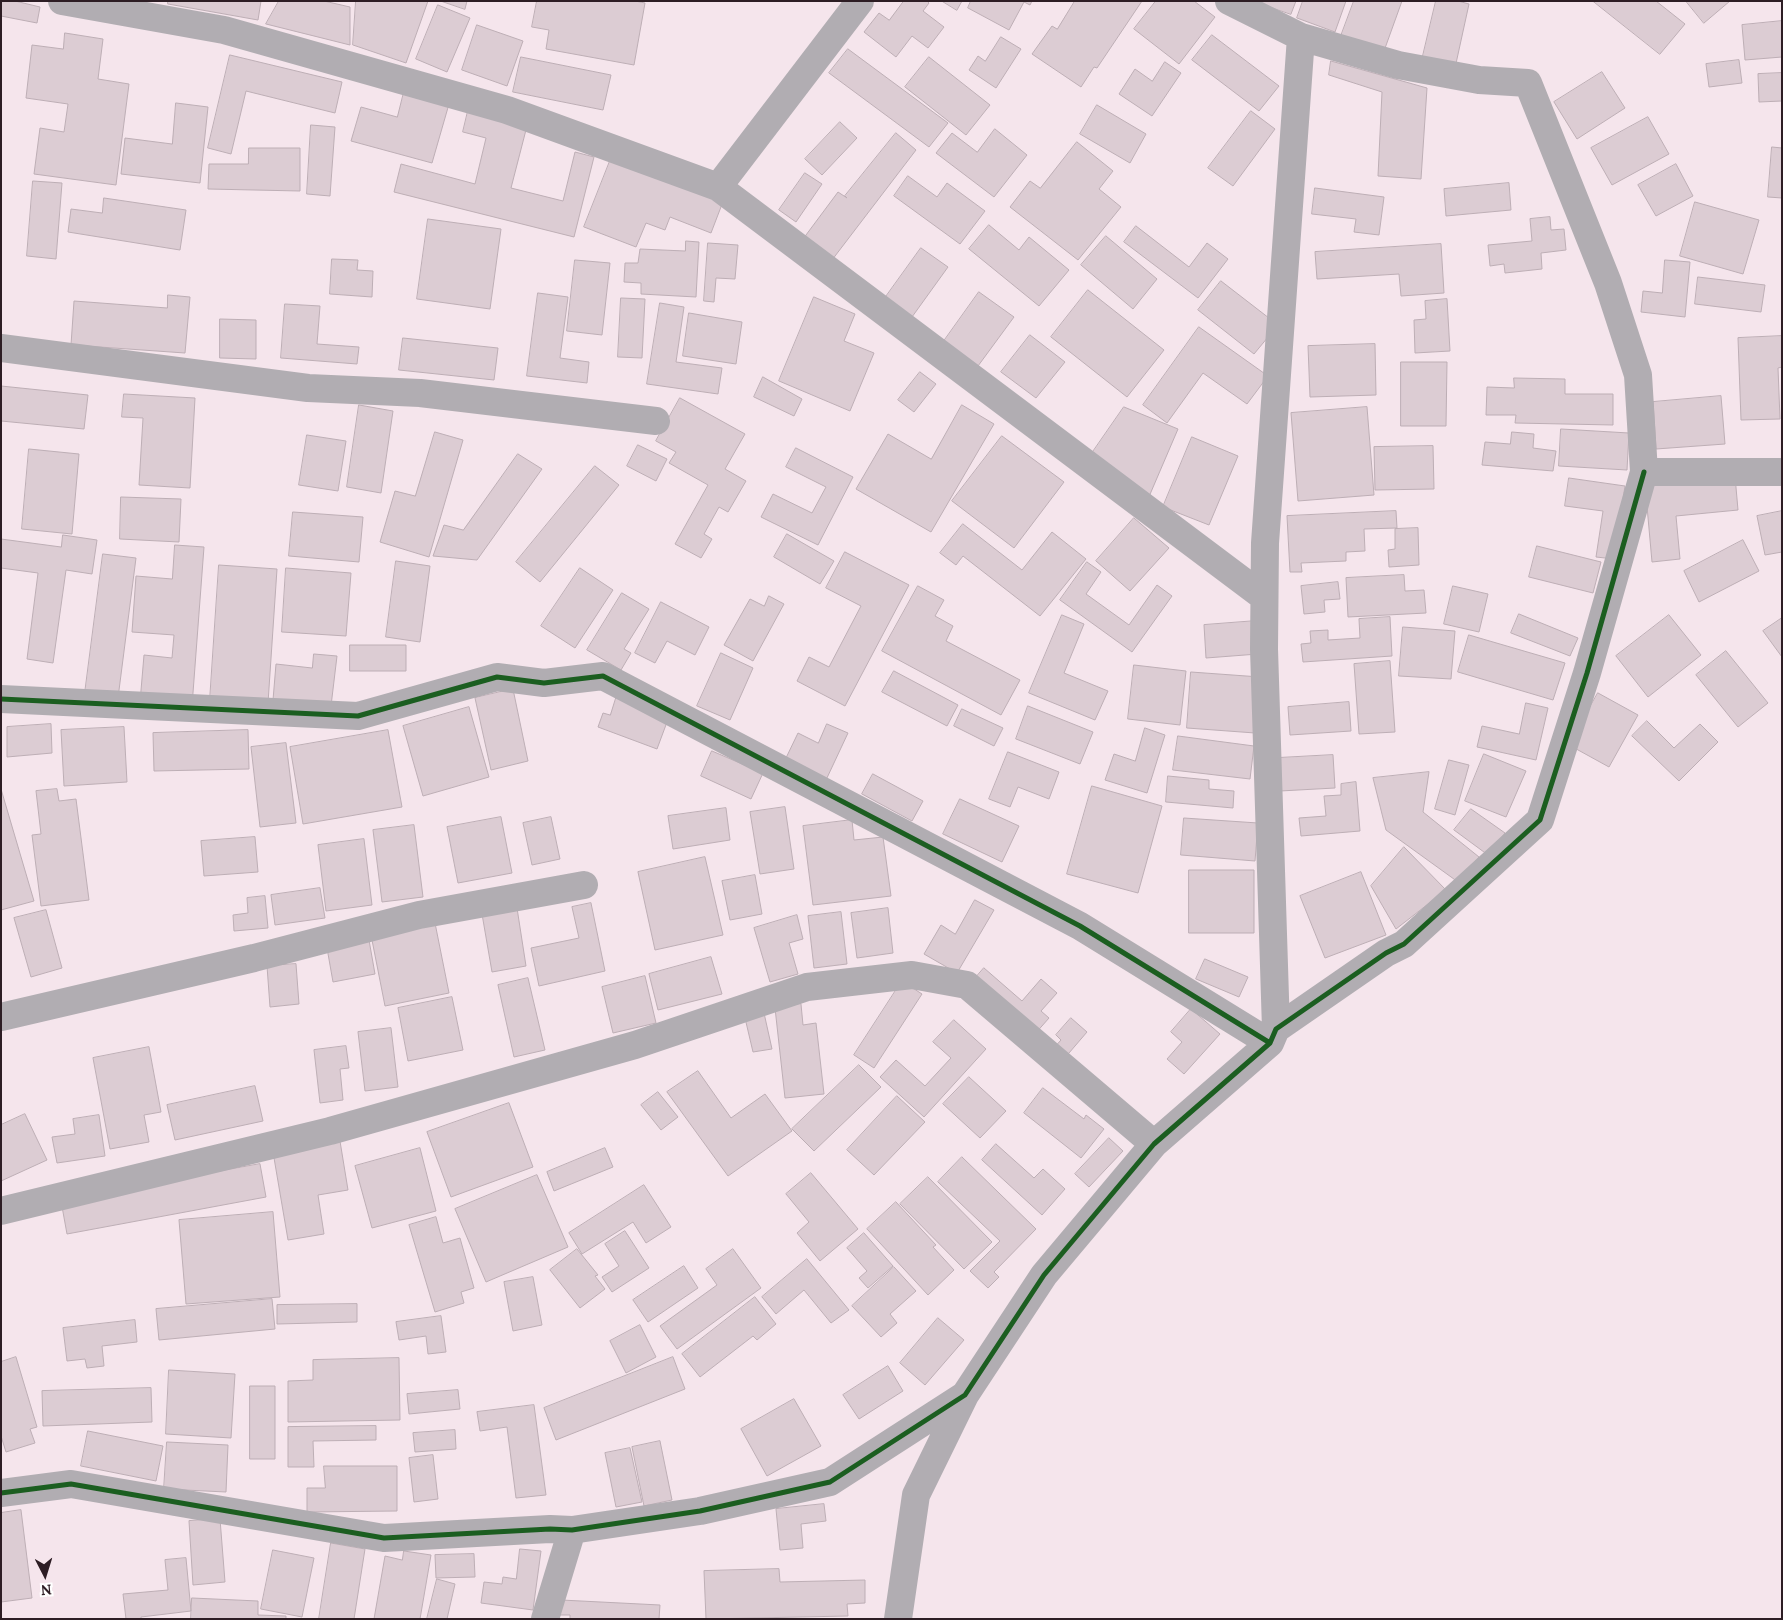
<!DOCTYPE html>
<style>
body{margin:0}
#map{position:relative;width:1783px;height:1620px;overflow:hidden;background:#f5e5ec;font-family:Lora,serif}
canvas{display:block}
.frame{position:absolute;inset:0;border:2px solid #2d1d24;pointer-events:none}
.north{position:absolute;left:20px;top:1550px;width:50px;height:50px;-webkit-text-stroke:4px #fff;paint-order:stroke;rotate:175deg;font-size:14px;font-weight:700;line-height:20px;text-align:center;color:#2d1d24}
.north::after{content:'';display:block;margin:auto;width:18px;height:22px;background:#2d1d24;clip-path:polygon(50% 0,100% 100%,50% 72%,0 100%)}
</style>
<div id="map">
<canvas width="1783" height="1620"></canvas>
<div class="frame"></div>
<div class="north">N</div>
</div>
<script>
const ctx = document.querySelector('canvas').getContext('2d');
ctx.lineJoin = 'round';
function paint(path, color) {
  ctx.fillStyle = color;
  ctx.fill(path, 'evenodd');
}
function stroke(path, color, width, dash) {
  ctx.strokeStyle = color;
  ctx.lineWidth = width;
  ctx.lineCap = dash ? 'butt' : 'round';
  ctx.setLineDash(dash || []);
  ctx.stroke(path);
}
const building = new Path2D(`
 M1,1H15L40,7L37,23L1,16Z
 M168,1H261L258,20L168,4Z
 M279,1H324L350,7V45L266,24Z
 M356,1H428L406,63L353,45Z
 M441,1H467L465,9Z
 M537,1H635L645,3L634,65L546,49L549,30L532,27Z
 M904,1H927L929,3L923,11L944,27L928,48L912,36L896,57L864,32L879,13L889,20Z
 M942,1H962L957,10Z
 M971,1H1032L1030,5L1024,2L1009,30L968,8Z
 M1075,1H1142L1097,68L1094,67L1081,87L1032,54L1052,26L1057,29Z
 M1156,1H1194L1215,17L1179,64L1134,29Z
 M1253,1H1296L1291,14Z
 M1303,1H1346L1335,32L1297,18Z
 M1354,1H1402L1384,51L1341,36Z
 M1436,1H1458L1469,4L1455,68L1422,60Z
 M1593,1H1656L1685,24L1660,54Z
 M1686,1H1730L1704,23Z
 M438,5L470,18L447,72L416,59Z
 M1782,21V57L1745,60L1742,25Z
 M477,25L523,41L507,86L462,70Z
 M65,33L103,39L98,79L129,84L116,185L34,174L40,128L64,132L68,104L26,98L32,45L63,49Z
 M1212,35L1279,86L1259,111L1192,60Z
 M1001,37L1021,49L996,88L969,70L978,56L985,61Z
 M848,49L948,123L929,147L829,73Z
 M230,55L342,82L335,113L246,91L231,154L208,148Z
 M521,57L611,75L603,110L513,92Z
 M929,57L990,105L966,135L905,87Z
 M1739,60L1742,83L1709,87L1706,64Z
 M1331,61L1427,88L1421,179L1378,176L1382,92L1329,75Z
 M1165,62L1181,73L1152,116L1119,94L1135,69L1152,81Z
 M1602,72L1625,108L1577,139L1554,102Z
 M1782,73V101L1759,102L1758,74Z
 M404,92L449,104L432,163L351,141L361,107L397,117Z
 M176,103L208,107L200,183L121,174L125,138L172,144Z
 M1097,105L1146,134L1130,163L1080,134Z
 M468,111L527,126L511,188L563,201L575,152L594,157L574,237L394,192L401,164L475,184L486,138L463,132Z
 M1251,111L1275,129L1233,186L1208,168Z
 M1648,117L1669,154L1612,185L1591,148Z
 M840,122L857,138L822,175L805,159Z
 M311,125L335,127L330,196L307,194Z
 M995,129L1027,155L994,197L936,153L952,133L977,152Z
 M896,133L916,150L832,260L803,239L838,192L847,198L845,196Z
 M1077,142L1113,171L1099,189L1121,207L1078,260L1010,207L1030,181L1040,188Z
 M1772,147L1782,148V198L1768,197Z
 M249,148H300V191L208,189L209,164H248Z
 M612,156L724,199L711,233L670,217L665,230L646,223L636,247L584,227Z
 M1676,164L1693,196L1656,216L1638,185Z
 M805,173L822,184L796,222L779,210Z
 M908,176L937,197L947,183L985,211L960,244L894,196Z
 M33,181L62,183L56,259L27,256Z
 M1509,183L1511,210L1446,216L1444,189Z
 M1315,188L1384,197L1379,235L1354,232L1356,219L1312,214Z
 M104,198L186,210L180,250L68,232L71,209L102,213Z
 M1695,202L1759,220L1743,274L1680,256Z
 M1550,217L1551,230L1564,229L1566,250L1541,253L1542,269L1505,273L1504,264L1490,266L1488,245L1532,241L1530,219Z
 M428,219L501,229L490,309L417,299Z
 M989,225L1019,250L1029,237L1069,270L1039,306L969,249Z
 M1136,226L1189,267L1207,243L1228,259L1198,298L1124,242Z
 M1106,236L1157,279L1133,309L1081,265Z
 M686,241L699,242L696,297L641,294V283L624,282L625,263H638L640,249L685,251Z
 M708,243L738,245L735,279L716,278L714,302L704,301Z
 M1441,244L1444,293L1401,296L1399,274L1317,279L1315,252Z
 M921,248L948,267L912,317L885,298Z
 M332,259L358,260L357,270L373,271L372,297L330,294Z
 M575,260L610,263L602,335L567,331Z
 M1665,260L1690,262L1685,317L1641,312L1643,291L1662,293Z
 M1698,277L1765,285L1761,312L1695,304Z
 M1221,281L1278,325L1254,354L1198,310Z
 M1088,290L1164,350L1127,397L1051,337Z
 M979,292L1014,317L978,366L944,341Z
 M538,293L568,297L560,358L589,362L587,383L527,376Z
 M168,295L190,297L185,353L71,345L74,301L167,308Z
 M814,297L855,314L844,341L874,353L850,411L779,381Z
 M621,298L645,299L642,358L618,357Z
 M1447,299L1450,351L1415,353L1414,320L1426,319L1425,301Z
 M660,303L684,307L676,362L722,368L718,394L647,384Z
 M285,304L320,306L317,344L359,347L357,364L281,358Z
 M689,313L742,322L736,364L683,356Z
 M220,319L256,320V359L220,358Z
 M1199,327L1268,376L1247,404L1203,373L1167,423L1143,405Z
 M1030,335L1065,362L1036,398L1001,372Z
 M1782,336V367L1778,368L1780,419L1741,420L1738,338Z
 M403,338L498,348L494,380L399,370Z
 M1375,344L1376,395L1310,397L1308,346Z
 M1401,362H1447L1446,426H1401Z
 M920,372L936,384L914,412L898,400Z
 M763,377L802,399L794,416L754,397Z
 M1514,378L1565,379V394H1613V425L1515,423L1516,415H1486L1487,387L1514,388Z
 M1,386L88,395L84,429L1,421Z
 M124,394L195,398L190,488L139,485L143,418L122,417Z
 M1721,396L1725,444L1656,449L1653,402Z
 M680,398L745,434L725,469L746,481L728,512L719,507L704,534L712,539L701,558L675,544L708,485L669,463L676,452L656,441Z
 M359,405L393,411L381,493L347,487Z
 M962,405L994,424L931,532L856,489L888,434L931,459Z
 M1124,407L1178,429L1148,499L1090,456Z
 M1367,407L1374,495L1298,501L1291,413Z
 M1561,429L1629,433L1627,470L1559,466Z
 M435,432L463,440L429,557L380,542L395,491L415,496Z
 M1512,432L1534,434L1533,448L1556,451L1553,471L1482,465L1485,442L1510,444Z
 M307,435L346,441L338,491L299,485Z
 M1002,436L1064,482L1014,548L952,501Z
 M1192,437L1238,456L1209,525L1163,507Z
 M638,445L667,459L656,481L627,466Z
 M1433,446L1434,489L1375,490L1374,447Z
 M796,448L853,477L818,545L761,517L773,494L812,513L826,487L786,467Z
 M29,449L79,454L72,534L22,529Z
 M518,454L542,469L477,560L433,556L444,525L463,530Z
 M595,466L619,485L540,582L516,562Z
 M1735,476L1738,510L1676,516L1680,559L1652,562L1645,484Z
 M1569,478L1625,486L1614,559L1596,557L1603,511L1565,506Z
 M121,497L181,499L179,542L120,539Z
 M1396,511L1397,528L1364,529L1365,551L1346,552V561L1301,563L1302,572H1290L1287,516Z
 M1782,511V552L1765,555L1757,516Z
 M293,512L363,517L359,562L289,556Z
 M1134,518L1169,548L1130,591L1096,561Z
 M963,524L1022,570L1052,532L1086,559L1040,616L963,556L956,565L940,553Z
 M1418,528L1419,565L1389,567L1388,550L1395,549V529Z
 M787,534L834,561L820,584L774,557Z
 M63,535L97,540L92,574L66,570L53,663L27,659L38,573L1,568V539L61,547Z
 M1743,540L1759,571L1699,602L1684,571Z
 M175,545L204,547L192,706L140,702L144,655L172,658L174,635L132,632L136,576L172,579Z
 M1537,546L1601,562L1593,593L1529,577Z
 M845,552L909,585L845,706L797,681L809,657L829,667L861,606L826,588Z
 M103,554L136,558L118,698L85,693Z
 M396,561L430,566L420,642L386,637Z
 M1087,562L1101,572L1086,594L1129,625L1157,585L1172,596L1132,652L1060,600Z
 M219,565L277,569L268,703L210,700Z
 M286,568L351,573L346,636L282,632Z
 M580,568L613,590L575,648L541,626Z
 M1404,575L1405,591L1424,590L1426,613L1348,617L1346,578Z
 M1338,582L1340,599L1324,600L1325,612L1304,614L1301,586Z
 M918,586L944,600L935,616L953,626L946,641L1020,680L1001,715L882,651Z
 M1453,586L1488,594L1479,632L1444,624Z
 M622,593L649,609L624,649L631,653L621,670L587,650Z
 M769,596L784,604L753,661L724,645L750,599L764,606Z
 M661,602L709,627L695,655L667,641L655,663L635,653Z
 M1519,614L1578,638L1570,656L1511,633Z
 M1062,615L1084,624L1064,673L1108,691L1095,720L1029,693Z
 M1669,615L1701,655L1648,697L1616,656Z
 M1390,617L1392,656L1303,662L1301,644L1311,643L1310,631L1328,630V640L1360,638L1359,619Z
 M1782,618V657L1763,631Z
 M1256,621L1258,654L1206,658L1204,625Z
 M1403,627L1455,631L1451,679L1399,676Z
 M1469,635L1565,663L1553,700L1458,672Z
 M350,645H406V671H350Z
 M1726,651L1768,703L1738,727L1696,675Z
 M721,653L753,668L730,720L697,706Z
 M314,654L337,656L331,706L273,700L276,664L312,668Z
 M1390,661L1395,732L1359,734L1354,664Z
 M1134,665L1186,671L1180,725L1128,719Z
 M894,671L958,705L947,726L882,692Z
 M1191,672L1260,677L1255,733L1187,728Z
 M513,689L528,761L491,770L475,698Z
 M1598,693L1638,715L1609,767L1569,745Z
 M617,695L670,714L657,749L598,727L603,713L610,715Z
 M1349,702L1351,731L1290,735L1288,707Z
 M1526,703L1548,708L1536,760L1477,747L1482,726L1519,734Z
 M1028,706L1093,732L1080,764L1016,739Z
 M469,707L489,777L423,796L403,726Z
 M962,709L1003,728L994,746L954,726Z
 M1647,721L1674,748L1700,724L1718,742L1679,781L1632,736Z
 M51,724L52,753L7,757V727Z
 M827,724L848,733L826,780L785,760L798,733L818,743Z
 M124,727L127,782L64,786L61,730Z
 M1145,728L1165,735L1147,793L1105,780L1114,754L1135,761Z
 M248,730L249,769L154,771L153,733Z
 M388,730L402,807L303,824L290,747Z
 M1178,736L1254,746L1250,779L1173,770Z
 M286,743L296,823L260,827L251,747Z
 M712,751L763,773L751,799L701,776Z
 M1008,752L1059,772L1049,799L1018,787L1010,807L989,799Z
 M1484,754L1526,771L1506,817L1465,801Z
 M1333,755L1335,788L1280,791L1278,758Z
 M1449,760L1469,765L1455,815L1435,809Z
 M1429,772L1423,812L1479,857L1458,882L1386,830L1373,778Z
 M873,774L923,801L912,821L862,794Z
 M1168,776L1209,780V789L1234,791L1233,808L1166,802Z
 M1356,782L1360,831L1301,836L1299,818L1326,816L1324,796L1341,795V784Z
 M1092,786L1162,806L1138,893L1067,874Z
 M1,789L34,901L1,910Z
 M57,789L59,801L76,799L89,900L41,906L32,835L41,834L36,791Z
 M960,799L1019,826L1002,862L943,834Z
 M785,807L794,869L760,874L750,812Z
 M726,808L730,840L673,849L668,816Z
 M1471,809L1505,833L1488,855L1454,830Z
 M501,817L512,873L458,883L447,827Z
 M551,817L560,859L532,865L523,823Z
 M1184,818L1258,823L1255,861L1181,855Z
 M852,820L854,840L883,837L891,896L813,905L803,826Z
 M414,825L423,897L382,902L373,830Z
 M255,837L258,872L204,876L201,841Z
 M364,839L372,905L326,911L318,845Z
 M1404,847L1446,890L1396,929L1371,886Z
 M705,857L723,935L655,950L638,872Z
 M1189,870H1254V933H1189Z
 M1361,872L1386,935L1325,958L1300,896Z
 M755,875L762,914L730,920L722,881Z
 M320,888L325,918L275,925L271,895Z
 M265,896L268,928L234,931L233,915L248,913L247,898Z
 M975,900L994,910L957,973L924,954L941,925L955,934Z
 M591,903L605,971L539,986L531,948L579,938L572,907Z
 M517,908L526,966L492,972L482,914Z
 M888,908L893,953L857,958L851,913Z
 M46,910L62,968L31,977L14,918Z
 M841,912L847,964L814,968L808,916Z
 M797,915L803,939L789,943L798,974L770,982L754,928Z
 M435,923L449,993L385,1006L371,935Z
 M369,940L375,974L333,982L327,948Z
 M711,957L722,994L658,1010L649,974Z
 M1205,959L1248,977L1239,997L1196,979Z
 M296,964L299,1004L270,1007L267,966Z
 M984,968L1022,1001L1041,979L1057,993L1041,1011L1049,1018L1034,1035L972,982Z
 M645,976L656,1023L613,1033L602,987Z
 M528,978L545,1050L514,1057L498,985Z
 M902,981L922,994L874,1068L854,1055Z
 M452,997L463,1050L408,1061L398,1008Z
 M801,1004L803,1025L816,1023L824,1094L785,1098L775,1008Z
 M1191,1009L1220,1034L1184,1074L1167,1059L1182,1042L1171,1032Z
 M764,1013L772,1049L753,1052L745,1018Z
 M1071,1018L1087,1032L1063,1060L1052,1050L1061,1040L1056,1035Z
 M954,1020L986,1049L924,1117L880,1077L896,1060L925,1086L951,1058L933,1042Z
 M391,1028L398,1087L365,1091L358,1032Z
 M346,1046L349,1068L340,1069L343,1100L320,1103L314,1050Z
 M149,1047L161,1112L144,1115L149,1142L110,1149L93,1058Z
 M859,1065L881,1087L814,1151L792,1129Z
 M698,1071L731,1118L765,1094L792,1131L728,1176L667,1092Z
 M969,1077L1006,1111L980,1138L943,1104Z
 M255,1086L263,1121L175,1140L167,1105Z
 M1043,1088L1084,1119L1086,1115L1104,1129L1081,1158L1024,1113Z
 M658,1092L678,1117L661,1130L641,1105Z
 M897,1096L925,1122L874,1175L847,1150Z
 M509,1103L533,1167L451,1197L427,1132Z
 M25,1114L47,1160L1,1181V1125Z
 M99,1115L105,1156L57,1163L52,1137L75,1134L73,1119Z
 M1109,1138L1123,1151L1089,1187L1075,1174Z
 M340,1141L348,1190L318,1195L324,1234L288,1240L273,1152Z
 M996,1144L1034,1178L1043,1169L1065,1189L1042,1215L982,1160Z
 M420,1148L436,1211L372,1228L355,1166Z
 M605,1148L613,1167L554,1191L547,1172Z
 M962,1157L1036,1229L994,1272L999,1277L988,1288L970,1271L1000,1241L938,1182Z
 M260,1164L266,1197L67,1234L61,1201Z
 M811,1173L858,1229L820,1261L797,1233L809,1222L786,1194Z
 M537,1175L568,1247L486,1282L455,1209Z
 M928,1177L992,1242L964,1269L900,1204Z
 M644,1185L671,1227L646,1243L633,1222L582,1254L569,1233Z
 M896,1202L936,1245L933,1247L954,1270L928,1295L867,1229Z
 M273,1212L280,1297L186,1304L179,1220Z
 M436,1217L443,1243L460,1238L474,1288L461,1292L464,1303L435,1312L409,1225Z
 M625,1231L649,1268L612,1292L602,1277L619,1266L605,1244Z
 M864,1233L893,1266L868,1288L859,1278L867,1271L847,1248Z
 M577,1249L598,1275L595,1276L605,1289L580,1308L550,1270Z
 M733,1249L761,1288L677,1349L660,1326L717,1285L706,1269Z
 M807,1259L849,1310L831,1323L804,1290L776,1314L762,1297Z
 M684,1266L698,1288L648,1322L633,1300Z
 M894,1267L916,1291L890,1314L897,1323L881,1337L852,1306Z
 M533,1277L542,1325L513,1331L504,1282Z
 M755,1297L776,1324L757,1340L753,1336L700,1377L682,1354Z
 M272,1299L275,1329L159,1340L156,1309Z
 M357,1304V1322L277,1324V1305Z
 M441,1316L446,1352L428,1354L426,1336L399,1340L396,1322Z
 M938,1318L964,1340L925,1385L900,1363Z
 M135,1320L137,1342L102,1346L104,1366L87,1368L85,1359L67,1361L63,1328Z
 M640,1325L656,1357L626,1373L610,1341Z
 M16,1357L37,1427L30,1429L35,1443L6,1452L1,1436V1362Z
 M673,1357L685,1389L556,1440L544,1408Z
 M399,1358L400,1420L288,1422V1381L313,1380V1360Z
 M888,1366L903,1391L859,1419L843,1395Z
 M169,1370L235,1374L231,1438L166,1434Z
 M250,1386H275V1459H250Z
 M151,1388L152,1422L43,1426L42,1391Z
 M458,1390L460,1409L409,1414L407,1394Z
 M794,1399L821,1446L767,1476L741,1429Z
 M534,1405L546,1495L516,1498L507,1427L480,1431L477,1412Z
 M376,1426V1440L313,1441L314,1467H288V1427Z
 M455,1430L456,1449L415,1452L413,1433Z
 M88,1431L163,1446L156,1481L81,1466Z
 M660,1441L672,1500L644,1506L632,1447Z
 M167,1442L228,1445L226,1492L164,1489Z
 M630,1448L642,1502L616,1507L605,1453Z
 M433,1455L438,1499L414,1502L409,1458Z
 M324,1466H397V1511L307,1512V1488H325Z
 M824,1504L826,1521L801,1524L803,1548L780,1550L776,1509Z
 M21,1510L32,1598L1,1602V1513Z
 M220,1519L225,1582L193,1585L189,1521Z
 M331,1543L365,1549L354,1619H319Z
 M520,1549L541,1551L533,1610L481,1603L484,1582L502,1584L503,1577L516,1579Z
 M273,1550L314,1558L302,1617L261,1609Z
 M404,1551L431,1555L420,1619H374L385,1556L402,1560Z
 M474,1554L475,1577L436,1578L435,1555Z
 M186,1558L191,1611L141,1617V1619H126L123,1594L168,1590L165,1560Z
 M779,1569L780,1582L865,1580V1603L847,1604L848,1616L706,1619L704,1571Z
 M437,1579L455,1584L447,1619H427Z
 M192,1598L258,1601V1615L286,1616V1619H191Z
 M561,1600L660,1605L659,1619H570V1615H560Z`);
paint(building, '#dcccd3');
stroke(building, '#bdaeb5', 1);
stroke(new Path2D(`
 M62,1L224,30L507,110L718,187L1264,597
 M1229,1L1301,37L1398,65L1479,80L1528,83L1608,283L1638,375L1644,472H1782
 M718,187L860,1
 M1,348L308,388L420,393L656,421
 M1,699L358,716L497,677L544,683L603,676L1080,926L1270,1043
 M1,1017L254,958L419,915L584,885
 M1276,1029L1264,649L1265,543L1301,37
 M1,1211L330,1131L635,1045L807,987L912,975L967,985L1154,1144
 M1,1493L71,1484L384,1538L550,1529L572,1530L700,1511L830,1482L965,1395L1044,1275L1154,1144L1270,1043L1276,1029L1386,953L1404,944L1540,820L1587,673L1644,472
 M545,1619L572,1530
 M898,1619L916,1495L965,1395`), '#b1adb2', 28);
stroke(new Path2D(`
 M1,699L358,716L497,677L544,683L603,676L1080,926L1270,1043
 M1,1493L71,1484L384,1538L550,1529L572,1530L700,1511L830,1482L965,1395L1044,1275L1154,1144L1270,1043L1276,1029L1386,953L1404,944L1540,820L1587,673L1644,472`), '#1b5e20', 5);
</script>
